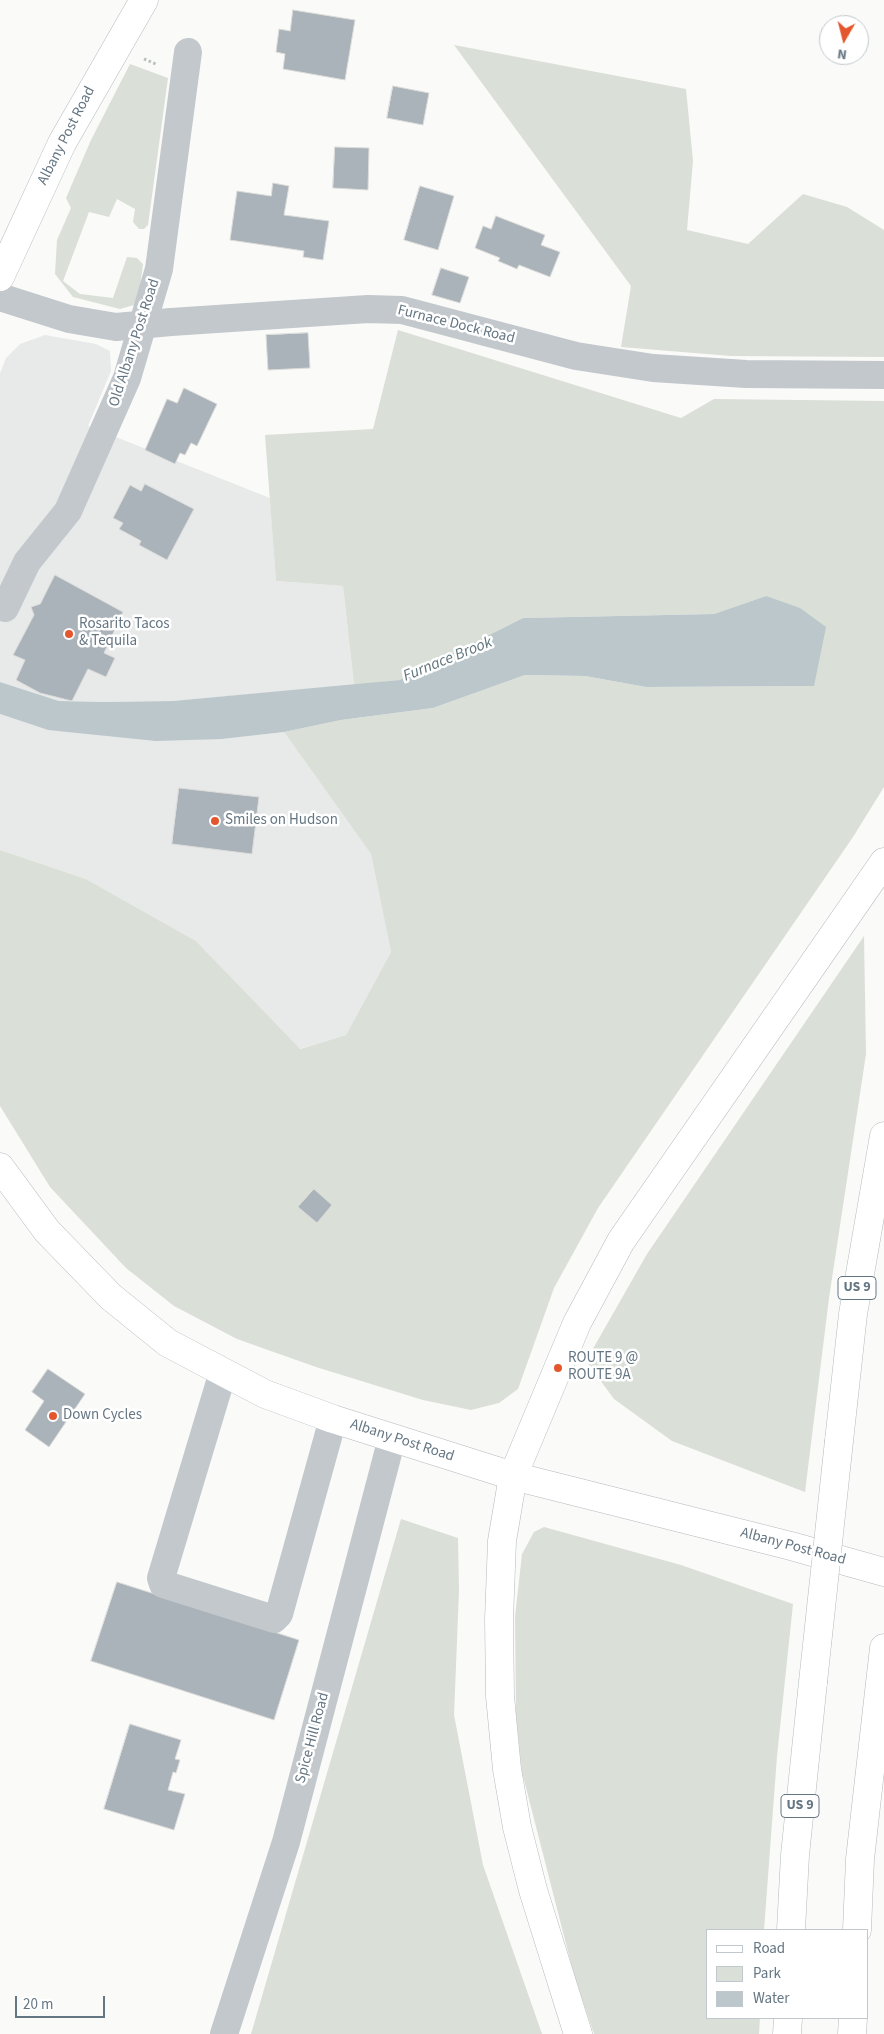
<!DOCTYPE html>
<style>
body{margin:0}
#map{position:relative;width:884px;height:2034px;overflow:hidden;background:#fafaf8;font-family:"Source Sans 3",sans-serif}
canvas{display:block}
.legend{position:absolute;left:706px;top:1929px;width:162px;height:90px;box-sizing:border-box;background:#fff;border:1px solid #c1c8cd;margin:0;padding:6px 9px;list-style:none;font-size:15px;color:#657683}
.legend li{display:flex;align-items:center;gap:10px;height:25px}
.legend b{width:25px;border:1px solid #c1c8cd}
.north{position:absolute;left:819px;top:15px;width:50px;height:50px;box-sizing:border-box;background:#fff;border:1px solid #c1c8cd;border-radius:50%;rotate:188deg;font-size:14px;font-weight:700;line-height:20px;text-align:center;color:#657683}
.north::after{content:'';display:block;margin:auto;width:18px;height:22px;background:#e4572e;clip-path:polygon(50% 0,100% 100%,50% 72%,0 100%)}
.scale{position:absolute;left:15px;top:1996px;width:90px;height:22px;box-sizing:border-box;border:2px solid #657683;border-top:0;padding-left:6px;font-size:15px;line-height:18px;white-space:nowrap;color:#657683;-webkit-text-stroke:4px #fff;paint-order:stroke}
</style>
<div id="map">
<canvas width="884" height="2034"></canvas>
<ul class="legend">
<li><b style="height:6px;background:#fff"></b>Road</li>
<li><b style="height:14px;background:#dadfd7"></b>Park</li>
<li><b style="height:14px;background:#bbc7cb"></b>Water</li>
</ul>
<div class="north">N</div>
<div class="scale">20 m</div>
</div>
<script>
const ctx = document.querySelector('canvas').getContext('2d');
ctx.lineJoin = 'round';
function paint(path, color) {
  ctx.fillStyle = color;
  ctx.fill(path, 'evenodd');
}
function stroke(path, color, width, dash) {
  ctx.strokeStyle = color;
  ctx.lineWidth = width;
  ctx.lineCap = dash ? 'butt' : 'round';
  ctx.setLineDash(dash || []);
  ctx.stroke(path);
}
function write(font, color, halo, rows, align = 'center') {
  ctx.font = font + ' "Source Sans 3",sans-serif';
  ctx.lineWidth = 5;
  ctx.setLineDash([]);
  ctx.textBaseline = 'middle';
  ctx.strokeStyle = halo;
  ctx.fillStyle = color;
  for (const [text, x, y, turn = 0] of rows) {
    ctx.save();
    ctx.translate(x, y);
    ctx.rotate((+turn || 0) * Math.PI / 180);
    ctx.textAlign = isNaN(turn) ? turn : align;
    if (halo) ctx.strokeText(text, 0, 0);
    ctx.fillText(text, 0, 0);
    ctx.restore();
  }
}
paint(new Path2D(`
 M45,335L96,344L110,351L111,371L88,426L270,498L276,581L343,586L354,685L173,701L104,702L59,701L0,682V373L6,358L20,344Z
 M0,714L48,730L222,739L284,732L371,854L391,952L346,1035L299,1049L196,941L86,879L0,850Z`), '#e8e9e9');
paint(new Path2D(`
 M454,45L686,89L693,161L687,230L748,244L803,194L847,207L884,230V357L731,356L621,347L631,286Z
 M130,64L168,78L148,225L144,229H139L133,222L135,209L117,199L109,217L89,212L63,281L80,294L113,298L127,257L137,258L143,264L139,296L134,305L120,309L73,297L55,274L57,240L71,208L66,198L91,140Z
 M398,330L681,418L714,399L884,401V787L853,837L598,1208L554,1288L518,1389L499,1403L471,1410L423,1400L316,1367L237,1339L174,1306L126,1268L50,1187L0,1106V850L86,879L196,941L300,1049L346,1035L391,952L371,854L284,732L341,720L433,708L525,675L585,676L646,687L814,686L766,596L714,614L523,618L401,680L354,685L343,586L276,581L265,435L373,429Z
 M864,936L866,1054L829,1298L805,1492L672,1441L614,1399L586,1361L647,1254Z
 M401,1519L458,1538L459,1590L454,1715L483,1865L542,2034H251Z
 M544,1527L681,1565L793,1604L777,1756L764,1930H708V2018H760L759,2034H594L574,1975L522,1772L516,1713L515,1617L522,1554L534,1532Z`), '#dadfd7');
paint(new Path2D(`
 M766,596L800,608L826,627L814,686L646,687L585,676L525,675L433,708L341,720L284,732L222,739L156,741L48,730L0,714V682L59,701L104,702L173,701L400,680L523,618L714,614Z`), '#bbc7cb');
const building = new Path2D(`
 M293,10L355,20L345,80L283,69L285,54L276,52L279,29L290,31Z
 M829,27V54L827,55L822,29Z
 M393,86L429,93L423,125L387,118Z
 M335,147L369,148L368,190L333,188Z
 M273,183L289,186L284,215L329,221L323,260L303,257L304,251L230,240L237,191L271,196Z
 M420,186L454,196L438,250L404,240Z
 M496,216L545,235L541,245L560,252L550,277L519,265L517,269L498,261L500,258L475,248L483,226L491,229Z
 M441,268L469,277L460,303L432,295Z
 M308,333L310,368L268,370L266,335Z
 M184,388L217,404L197,446L191,443L185,455L180,453L175,464L145,450L167,399L177,403Z
 M145,484L194,509L167,560L139,545L141,541L119,529L123,523L113,518L130,485L141,491Z
 M55,575L123,612L104,653L115,658L106,677L88,669L72,701L40,693L16,680L25,660L13,655L34,615L31,607L40,604Z
 M179,788L259,797L252,854L172,844Z
 M314,1189L332,1205L317,1223L298,1207Z
 M48,1369L85,1394L49,1447L25,1430L44,1401L32,1392Z
 M117,1582L299,1640L274,1720L91,1661Z
 M130,1724L181,1740L175,1759L180,1760L176,1773L173,1772L168,1790L185,1794L174,1830L104,1809Z`);
paint(building, '#aab3b9');
stroke(building, '#dcdcda', 1);
const major = new Path2D(`
 M0,277L62,143L144,0
 M0,1167L47,1231L111,1297L168,1343L265,1394L333,1419L513,1476L791,1546L884,1572`);
const highway = new Path2D(`
 M839,1441L853,1314L884,1136
 M791,1930L795,1855L813,1682
 M857,1930L860,1859L884,1648
 M578,2034L533,1890L517,1827L507,1769L500,1696L499,1619L502,1541L513,1476L577,1323L621,1241L884,862
 M787,2034L788,2018
 M852,2034L853,2018`);
stroke(major, '#b5babe', 29);
stroke(highway, '#b4b9bd', 29);
stroke(new Path2D(`
 M144,59L156,64`), '#bbbfc2', 3, [2.5, 2.5]);
stroke(new Path2D(`
 M0,297L69,319L116,327L171,322L368,309L402,310L576,356L653,368L746,374L884,375
 M5,608L27,562L68,511L127,378L159,269L188,52
 M223,1372L161,1578L163,1584L274,1619L279,1614L333,1419
 M224,2034L286,1842L392,1438`), '#c3c8cc', 28);
stroke(major, '#fff', 28);
stroke(highway, '#fff', 28);
const highwayBridge = new Path2D(`
 M813,1682L839,1441`);
stroke(highwayBridge, '#b4b9bd', 29, []);
stroke(highwayBridge, '#fff', 28);
for (const [x, y, r, color] of [
 [69,634,5,"#e4572e"],
 [215,821,5,"#e4572e"],
 [558,1368,5,"#e4572e"],
 [53,1416,5,"#e4572e"]
]) {
  const dot = new Path2D();
  dot.arc(x, y, r, 0, 2 * Math.PI);
  ctx.fillStyle = color;
  ctx.fill(dot);
  stroke(dot, '#fff', 2);
}
for (const [x, y, w] of [
 [857,1288,38],
 [800,1806,38]
]) {
  const box = new Path2D();
  box.roundRect(x - w / 2, y - 11.5, w, 23, 4);
  ctx.fillStyle = '#fff';
  ctx.fill(box);
  stroke(box, '#657683', 1);
}
write('bold 14px', '#657683', null, [
 ["US 9",857,1288],
 ["US 9",800,1806]
]);
write('15px', '#657683', '#fff', [
 ["Albany Post Road",67,136,-63],
 ["Furnace Dock Road",456,325,14],
 ["Old Albany Post Road",135,343,-72],
 ["Albany Post Road",402,1441,18],
 ["Albany Post Road",793,1547,15],
 ["Spice Hill Road",313,1738,-75]
]);
write('15px', '#657683', '#fff', [
 ["Rosarito Tacos",79,625],
 ["& Tequila",79,642],
 ["Smiles on Hudson",225,821],
 ["ROUTE 9 @",568,1359],
 ["ROUTE 9A",568,1376],
 ["Down Cycles",63,1416]
], 'left');
write('italic 16px', '#60757c', '#fff', [
 ["Furnace Brook",448,660,-22]
]);
</script>
